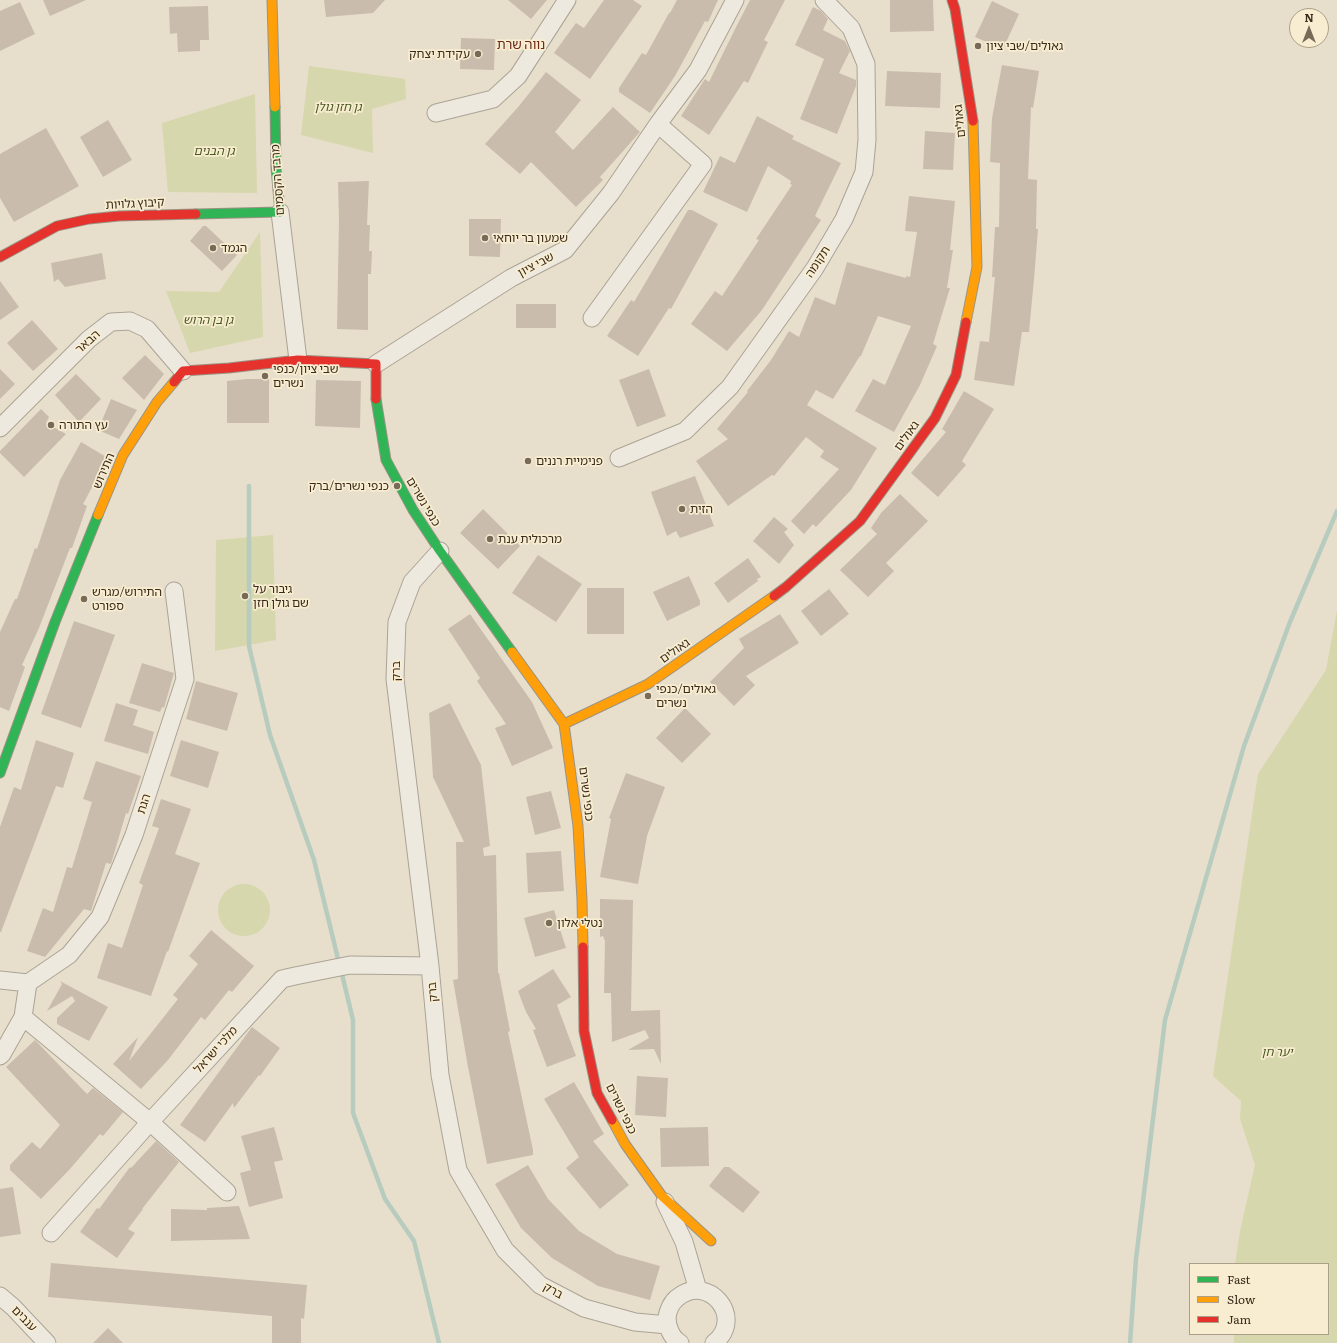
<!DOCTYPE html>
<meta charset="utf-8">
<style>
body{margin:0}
#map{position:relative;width:1337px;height:1343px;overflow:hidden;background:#e7dfcb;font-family:Literata,serif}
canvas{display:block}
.legend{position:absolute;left:1189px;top:1263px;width:140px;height:72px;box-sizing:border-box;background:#f8edd0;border:1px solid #ac9f88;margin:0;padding:5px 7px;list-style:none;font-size:12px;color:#3b2b1c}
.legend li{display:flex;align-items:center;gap:8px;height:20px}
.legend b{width:20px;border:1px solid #ac9f88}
.north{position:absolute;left:1289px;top:8px;width:40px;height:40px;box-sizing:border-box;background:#f8edd0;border:1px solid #ac9f88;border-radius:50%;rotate:0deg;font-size:11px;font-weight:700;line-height:16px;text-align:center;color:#3b2b1c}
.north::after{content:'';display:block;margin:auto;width:14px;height:18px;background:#776a59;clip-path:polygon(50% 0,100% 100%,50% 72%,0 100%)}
</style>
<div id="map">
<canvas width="1337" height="1343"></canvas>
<ul class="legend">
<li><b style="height:5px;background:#30b455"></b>Fast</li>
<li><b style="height:5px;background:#ff9f0a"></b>Slow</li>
<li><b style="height:5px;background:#e5322d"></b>Jam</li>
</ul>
<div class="north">N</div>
</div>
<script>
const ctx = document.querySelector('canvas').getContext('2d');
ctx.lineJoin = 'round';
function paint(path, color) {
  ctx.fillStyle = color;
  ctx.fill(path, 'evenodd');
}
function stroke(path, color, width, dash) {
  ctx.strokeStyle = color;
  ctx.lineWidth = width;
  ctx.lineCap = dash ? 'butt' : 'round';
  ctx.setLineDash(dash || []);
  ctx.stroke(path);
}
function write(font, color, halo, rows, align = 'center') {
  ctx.font = font + ' Literata,"Noto Sans Hebrew",serif';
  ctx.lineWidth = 3.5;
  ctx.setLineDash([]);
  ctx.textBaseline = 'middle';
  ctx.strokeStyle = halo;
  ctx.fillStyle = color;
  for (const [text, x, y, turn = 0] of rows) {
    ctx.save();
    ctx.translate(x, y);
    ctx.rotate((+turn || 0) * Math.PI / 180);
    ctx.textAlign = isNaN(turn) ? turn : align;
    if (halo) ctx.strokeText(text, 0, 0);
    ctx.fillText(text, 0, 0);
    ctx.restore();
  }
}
paint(new Path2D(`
 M309,66L405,79L406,99L372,109L373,153L301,135Z
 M255,94L257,193L168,192L162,123Z
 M260,232L263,337L190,353L166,291L219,292Z
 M273,535L276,640L215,651L216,540Z
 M1337,610V1343H1234V1334H1328V1264H1235L1240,1231L1255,1165L1240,1119L1241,1101L1213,1076L1258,774L1326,670Z
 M218 910a26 26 0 1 1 52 0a26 26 0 1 1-52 0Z`), '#d6d7ac');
stroke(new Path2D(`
 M249,486V646L270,735L314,860L339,963
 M341,970L353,1020V1113L385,1199L414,1241L439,1343
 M1130,1343L1136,1259L1165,1020L1244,746L1290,622L1337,511`), '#b7cbbf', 4.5);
paint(new Path2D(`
 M43,0H86L50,16Z
 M324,0H385L373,13L326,17Z
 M508,0H547L531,19Z
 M604,0H633L642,6L590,79L554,53L576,23L584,28Z
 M677,0H718L708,22L705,21L675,76L650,113L619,92V88L642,53L646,55L669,13H670Z
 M750,0H785L764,40L768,42L748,83L744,81L709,135L681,116L705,79L709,82L736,27Z
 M890,0H933L934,31L890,32Z
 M992,1L1019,14L1003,49L975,37Z
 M20,2L35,34L0,51V11Z
 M208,6L209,40H200V51L178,52L177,33L170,34L169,7Z
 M813,7L821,11L828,19L823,30L845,41L850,51L839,73L856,80V86L837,134L800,119L824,59L795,45Z
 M461,38L495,39L494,70L460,69Z
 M1002,65L1039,71L1033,108L1031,107L1028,179L1037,180L1036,229H1038L1034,279L1029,332H1022L1014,386L974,380L980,341L989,342L995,277H992L995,227H999L1000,163L990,162L992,118Z
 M887,71L941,73L940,108L885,106Z
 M546,72L581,100L555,132L573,150L613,107L640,132L600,177L603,180L576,207L531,162L520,174L485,144L519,106Z
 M757,116L794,136L792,139L841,163L815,216L821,220L762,310L727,351L691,324L715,291L722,296L759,240L756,239L792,185L790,184L791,181L768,166L747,212L703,192L720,156L735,163Z
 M108,120L132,160L103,177L80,137Z
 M46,128L79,186L14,222L0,198V154Z
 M925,131L955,133L953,170L923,169Z
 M369,181L367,225H370L369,251H372L371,274H368V330L337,329L339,220L338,182Z
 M909,196L955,201L950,250H953L947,288H950L933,344L937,346L920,385L894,432L855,411L873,379L885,385L911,326L878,316L861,356H860L833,399L816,390L807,405L877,448L851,490L816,527L813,524L804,534L791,521L839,469L820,457L824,451L806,437L774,476L772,475L728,506L696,461L728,439L717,429L748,392L747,391L771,360L789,331L799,337L815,297L835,305L847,262L906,278V276L910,277L917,232L905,231Z
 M688,210H692L718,224L671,309L669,308L638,356L607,336L631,300L634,302Z
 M469,219H501L500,257L469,256Z
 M203,226H206L237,255L222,271L190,241Z
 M102,253L106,279L65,287L58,279L54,282L51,263Z
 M0,281L19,307L0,320Z
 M516,304H556V328H516Z
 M32,320L58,349L33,371L7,343Z
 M145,355L164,374L144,400L122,378Z
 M0,369L15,384L0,399Z
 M649,369L666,416L637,427L619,380Z
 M76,374L101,399L79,422L55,395Z
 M247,379H269V423H227V381Z
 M316,380L361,381L360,428L315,426Z
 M964,391L994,409L962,461L966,465L938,497L911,473L946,432L942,429Z
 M111,399L137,410L119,439L98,430Z
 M41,409L49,417L46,423L66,434L24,477L0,453V451Z
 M81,442L108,458L83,504L87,506L76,537L72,548H70L39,628L22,665L25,667L9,711L0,707V632L15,599H17L35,548L37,549L60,480Z
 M695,476L714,526L680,538L676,531L667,536L651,492Z
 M900,494L928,521L886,563L894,571L868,597L840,570L877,534L871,528L881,513Z
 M483,509L520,546L498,569L460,533Z
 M774,517L788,529L784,532L794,545L779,564L753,541Z
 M538,555L582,584L556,622L512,593Z
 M748,558L761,577L757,579L758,581L728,603L714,583Z
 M689,576L700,601V605L667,621L653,592Z
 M587,588H624V634H587Z
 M829,589L849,614L821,636L801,611Z
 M470,614L532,702L553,748L512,766L495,728L506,724L477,681L480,678L448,629Z
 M780,614L799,643L746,676L755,685L734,706L710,682L744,648L739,639Z
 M74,621L115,635L81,728L41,714Z
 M142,663L174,673L164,708L162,707L160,712L129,703Z
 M196,681L238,693L227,731L186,719Z
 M116,703L138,710L133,725L154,732L148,754L104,741Z
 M450,703L481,765L490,846L483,848L484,856L496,855L498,973H499L510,1031L508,1032L533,1150V1155L487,1164L468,1067L453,980L458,979L456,842H464L433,777L429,713Z
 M685,708L711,734L682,763L656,738Z
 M36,740L74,753L63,788L56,786L1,932H0V827L14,787L21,790Z
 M181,740L219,752L208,788L170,776Z
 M96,761L141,776L128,814L126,813L111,864L106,863L91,911L84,909L45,957L27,951L43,908L53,912L67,867L72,868L92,802L83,799Z
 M626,773L665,787L647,836L638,884L600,877L611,819L609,818Z
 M551,791L561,828L535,835L526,797Z
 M161,799L191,809L175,854L200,863L168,952L167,951L151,996L97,978L108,943L122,948L143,885L139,883L159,828L152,826Z
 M561,851L564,891L528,893L526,853Z
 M600,899L633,900L631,1011L660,1010L661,1064L654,1049L628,1050L649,1038L645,1030L612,1042L611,993H604L605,941L603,936L600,937Z
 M554,910L566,948L535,957L524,918Z
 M211,930L254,966L232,992L229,990L205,1020L201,1017L168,1060L141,1089L113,1064L138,1037L129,1061L178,999L173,995L198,964L189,956Z
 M553,969L571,997L557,1005L576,1056L547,1067L533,1030L536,1029L526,1012L518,991Z
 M60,981L108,1007L89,1041L57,1024V1018L75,1001L72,996L47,1011L62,984Z
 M252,1027L280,1048L260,1076L259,1075L234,1108L233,1103L205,1142L180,1125Z
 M35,1040L87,1094L93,1088L123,1112L103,1136L100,1134L70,1169L41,1199L10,1170V1165L32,1142L40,1149L60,1125L6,1067Z
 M637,1076L668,1078L666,1117L635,1115Z
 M574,1082L604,1134L593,1141L629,1185L600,1209L566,1168L579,1157L544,1099Z
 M274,1127L283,1160L274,1162L283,1198L249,1207L240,1173L251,1170L241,1136Z
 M708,1127L709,1166L661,1167L660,1128Z
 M156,1141L179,1162L142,1209H143L128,1229L135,1233L117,1258L80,1232L97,1208L99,1209L130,1167L131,1168Z
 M528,1165L548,1199L579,1231L617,1254L660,1266L650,1300L598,1286L552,1258L521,1228L495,1184Z
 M724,1167H729L760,1192L743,1213L709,1186Z
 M13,1187L21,1234L0,1237V1189Z
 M239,1206L250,1239L171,1241V1209L207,1210V1208Z
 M51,1263L307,1285L304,1319L301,1318V1343H272V1316L48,1297Z
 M108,1328L123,1343H93Z`), '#cabcac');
const street = new Path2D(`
 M436,113L493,99L518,76L567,0
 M280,212L298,360
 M592,318L703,164L658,124
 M376,364L511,278L565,250L611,193L658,124L698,70L735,0
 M0,428L89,339L111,322L130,321L147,329L183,371
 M619,458L685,431L730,387L815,268L844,219L864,172L867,140L866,64L851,28L824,0
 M440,551L412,582L397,622L395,679L430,966L440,1075L458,1170L505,1250L540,1285L584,1308L635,1322L668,1325
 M0,980L28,983L69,955L100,917L134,835L185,679L174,591
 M23,1017L150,1122L227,1192
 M0,1056L2,1054L23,1017L28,983
 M665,1202L684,1242L698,1290
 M51,1233L150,1122L282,979L295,976L350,965L430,966
 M0,1296L13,1307L47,1343
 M680,1343C671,1338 667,1326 667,1317C668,1310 672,1302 677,1298C708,1272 746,1318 714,1343`);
const fast = new Path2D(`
 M196,214L280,212L276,168L275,107
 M376,399L386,460L413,510L440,551L512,652
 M0,773L55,622L98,515`);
const slow = new Path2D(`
 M272,0L275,107
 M966,322L977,267L973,121
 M98,515L123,455L157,402L174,382
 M512,652L564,724L578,826L582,900L583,947
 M564,724L648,684L774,596
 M612,1120L625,1144L662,1196L711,1241`);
const jam = new Path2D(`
 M952,0L955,9L973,121
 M0,257L57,226L89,219L119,216L196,214
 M174,382L183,371L229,368L298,360L376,364V399
 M774,596L786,587L860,521L935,418L956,375L966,322
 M583,947L584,1031L597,1093L612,1120`);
stroke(street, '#aba395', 19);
stroke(fast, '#9b9385', 11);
stroke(slow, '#9b9385', 11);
stroke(jam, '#9b9385', 11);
stroke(street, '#eee9de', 17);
stroke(fast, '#30b455', 9);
stroke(slow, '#ff9f0a', 9);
stroke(jam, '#e5322d', 9);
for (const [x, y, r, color] of [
 [978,46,4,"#776a59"],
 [478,54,4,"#776a59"],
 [485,238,4,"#776a59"],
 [213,248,4,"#776a59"],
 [265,376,4,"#776a59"],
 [51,425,4,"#776a59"],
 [528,461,4,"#776a59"],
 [397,486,4,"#776a59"],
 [682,509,4,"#776a59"],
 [490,539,4,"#776a59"],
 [245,596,4,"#776a59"],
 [84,599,4,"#776a59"],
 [648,696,4,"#776a59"],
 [549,923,4,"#776a59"]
]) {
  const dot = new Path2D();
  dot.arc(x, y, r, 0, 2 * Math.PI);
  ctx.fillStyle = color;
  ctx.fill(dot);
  stroke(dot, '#f8edd0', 1.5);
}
write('12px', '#3b2b1c', '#f8edd0', [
 ["גאולים/שבי ציון",986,46],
 ["עקידת יצחק",470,54,"right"],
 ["שמעון בר יוחאי",493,238],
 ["הגמד",221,248],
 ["שבי ציון/כנפי",273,369],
 ["נשרים",273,383],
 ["עץ התורה",59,425],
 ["פנימיית רננים",536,461],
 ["כנפי נשרים/ברק",389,486,"right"],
 ["הזית",690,509],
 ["מרכולית ענת",498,539],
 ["גיבור על",253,589],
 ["שם גולן חזן",253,603],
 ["התירוש/מגרש",92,592],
 ["ספורט",92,606],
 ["גאולים/כנפי",656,689],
 ["נשרים",656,703],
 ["נטלי אלון",557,923]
], 'left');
write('italic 12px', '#4a5921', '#f8edd0', [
 ["גן חזן גולן",338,107],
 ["גן הבנים",214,151],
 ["גן בן הרוש",208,320],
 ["יער חן",1277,1052]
]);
write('12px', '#3b2b1c', '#f8edd0', [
 ["גאולים",960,121,-96],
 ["מרבד הקסמים",278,180,-94],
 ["קיבוץ גלויות",135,204,-3],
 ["תקומה",818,262,-57],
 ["שבי ציון",536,265,-28],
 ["הבאר",88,342,-42],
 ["גאולים",907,436,-54],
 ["התירוש",104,471,-67],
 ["כנפי נשרים",423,502,59],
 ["גאולים",675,651,-35],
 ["ברק",396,671,-90],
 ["כנפי נשרים",586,794,83],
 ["הגת",144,804,-72],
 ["ברק",433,992,-95],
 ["מלכי ישראל",216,1050,-48],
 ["כנפי נשרים",621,1109,64],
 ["ברק",553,1291,28],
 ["ענבים",24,1319,46]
]);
write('13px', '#6b2a18', '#f8edd0', [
 ["נווה שרת",521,45]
]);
</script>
